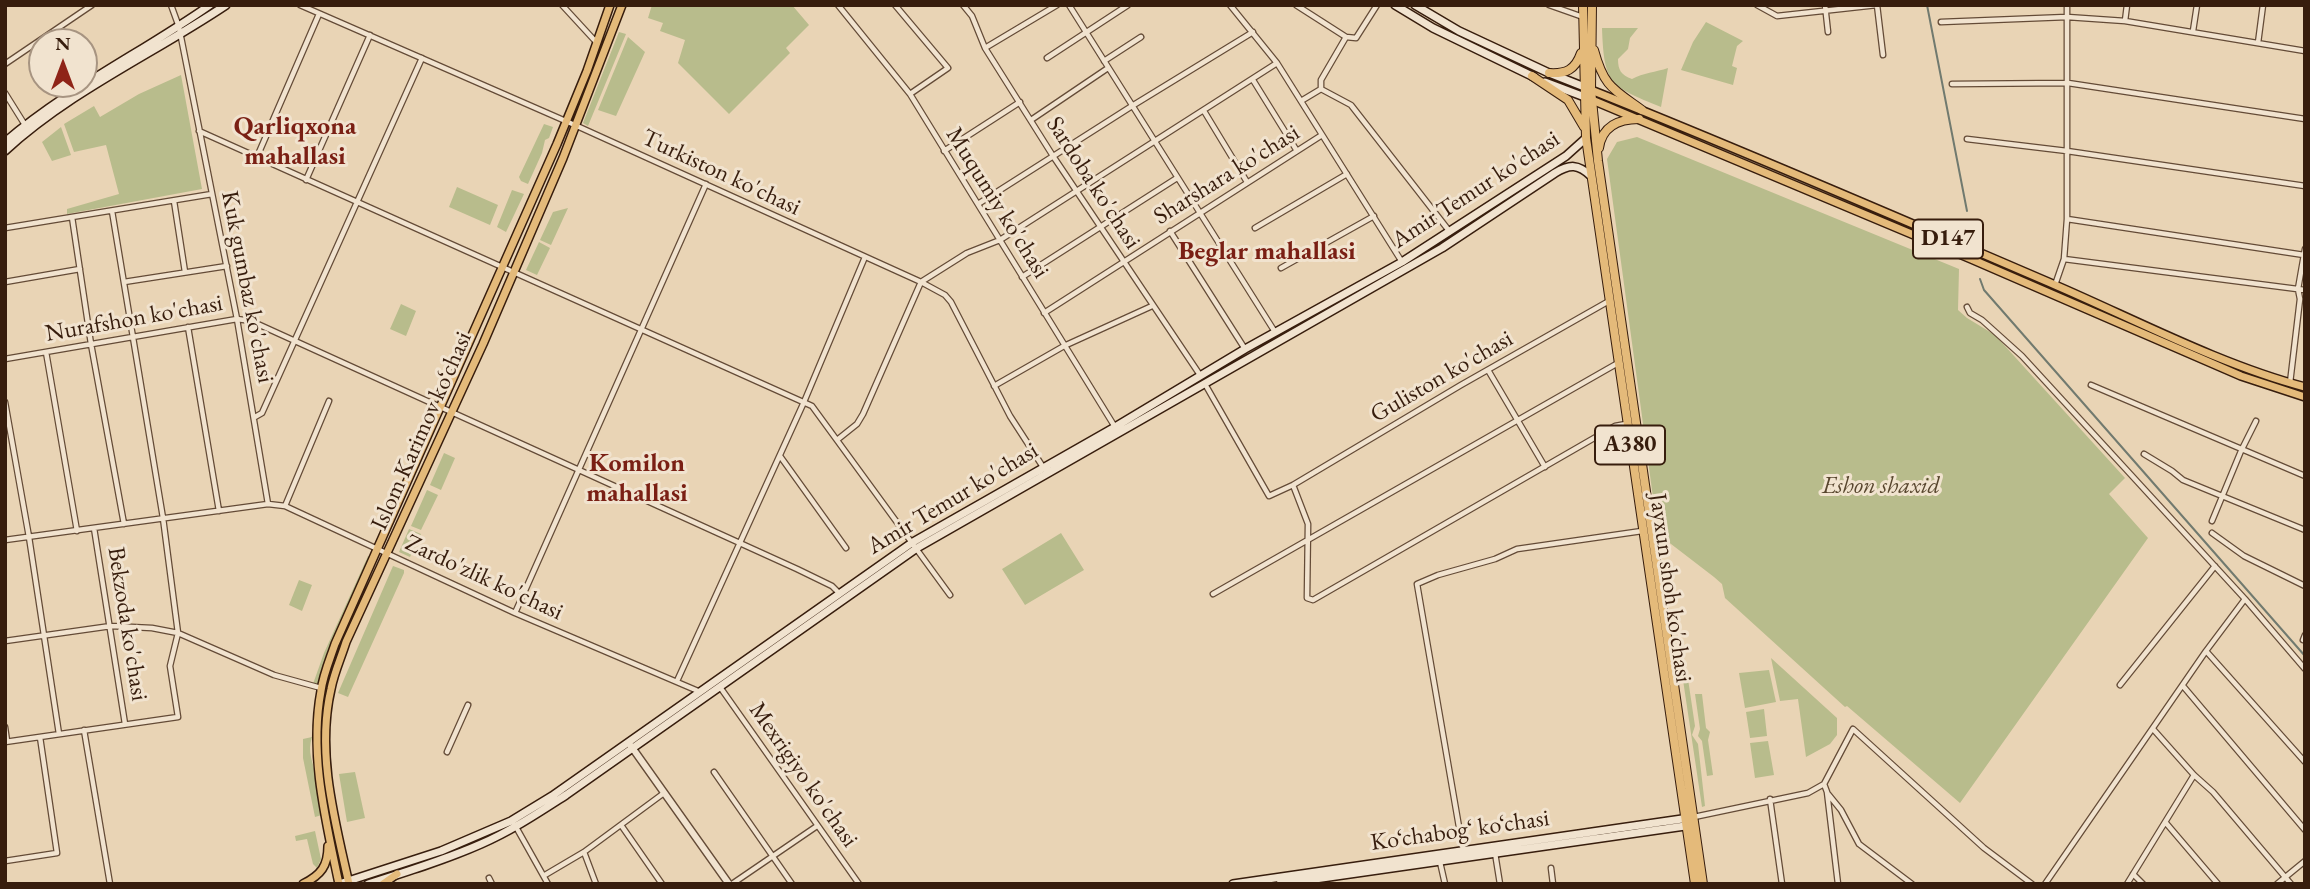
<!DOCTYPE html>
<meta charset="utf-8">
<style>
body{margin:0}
#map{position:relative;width:2310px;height:889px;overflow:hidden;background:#e9d4b5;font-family:"EB Garamond",serif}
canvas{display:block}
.frame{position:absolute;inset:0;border:7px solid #371d0d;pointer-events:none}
.north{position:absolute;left:28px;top:28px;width:70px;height:70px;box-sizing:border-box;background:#f1e3cf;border:2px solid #a79481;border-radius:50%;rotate:0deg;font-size:19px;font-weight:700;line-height:28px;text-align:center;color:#371d0d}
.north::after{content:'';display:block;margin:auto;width:24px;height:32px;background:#8f2418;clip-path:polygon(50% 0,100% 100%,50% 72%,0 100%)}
</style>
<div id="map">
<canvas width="2310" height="889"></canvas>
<div class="frame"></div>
<div class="north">N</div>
</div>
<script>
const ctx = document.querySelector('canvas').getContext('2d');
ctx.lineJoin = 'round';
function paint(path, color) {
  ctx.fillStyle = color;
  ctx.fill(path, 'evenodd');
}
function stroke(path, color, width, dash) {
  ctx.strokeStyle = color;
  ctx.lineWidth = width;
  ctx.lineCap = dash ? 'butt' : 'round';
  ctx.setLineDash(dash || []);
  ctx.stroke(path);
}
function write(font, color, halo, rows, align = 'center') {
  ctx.font = font + ' "EB Garamond",serif';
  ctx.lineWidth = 6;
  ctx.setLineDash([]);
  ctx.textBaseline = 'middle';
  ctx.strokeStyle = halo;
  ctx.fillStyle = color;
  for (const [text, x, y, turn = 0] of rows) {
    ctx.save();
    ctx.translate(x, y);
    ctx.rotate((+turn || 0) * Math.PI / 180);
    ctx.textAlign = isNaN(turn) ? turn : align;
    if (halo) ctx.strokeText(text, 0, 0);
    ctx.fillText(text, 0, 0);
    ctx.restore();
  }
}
paint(new Path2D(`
 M652,5H792L809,25L786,48L790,53L729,114L678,63L685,40L660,31L663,23L648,18Z
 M1706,22L1743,41L1737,46L1732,66L1737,68L1733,85L1681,70L1693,42Z
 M1602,28H1638L1630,38L1628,49L1618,59C1618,70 1621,75 1632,79C1643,73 1656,72 1668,68L1661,107C1610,86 1604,85 1602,28Z
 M619,32L626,34L588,126L583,123Z
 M628,37L645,52L616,116L598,110Z
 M181,75L202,189L67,214V209L119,194L106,145L74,152L64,124L94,106L100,117L139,94Z
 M544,124L553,127L549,138L545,140L542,153L528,184L521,181L519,177Z
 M61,127L71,155L52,161L42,142Z
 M1637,137L1959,269L1958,310L1967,318L1995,335L2125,478L2109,494L2148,538L1960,803L1847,706L1845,707L1725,598L1722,584L1714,577L1658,534L1607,159L1617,142Z
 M457,187L498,205L490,225L449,207Z
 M512,190L524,194L506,232L497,227Z
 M568,208L551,245L540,240L553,212Z
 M539,242L550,248L537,275L526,270Z
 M401,304L416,311L406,336L390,329Z
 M444,453L455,458L441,490L430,485Z
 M427,490L438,495L421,530L411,526Z
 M409,529L421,534L410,557L399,552Z
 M1061,533L1084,570L1025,605L1002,569Z
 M368,556L370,557L327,652L318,685L313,684L324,653Z
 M393,566L404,570V573L348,697L338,693Z
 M299,580L312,585L302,611L289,605Z
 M1771,658L1837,718V735L1830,744L1806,757L1798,699L1780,701Z
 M1769,670L1776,702L1745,708L1739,673Z
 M1688,679L1695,726L1692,735L1698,744L1705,806L1702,807L1683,680Z
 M1695,694H1702L1706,728L1710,732L1708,740L1713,775L1707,776L1702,741L1698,736L1700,729Z
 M1764,709L1767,736L1750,738L1746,712Z
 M312,737C307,752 313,762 316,776C318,789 320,802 322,815L315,817L303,758V739Z
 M1768,741L1774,775L1755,778L1750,743Z
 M355,772L365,818L347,822L339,774Z
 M315,831L321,859L317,868L313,864L307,839L296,841L295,836Z`), '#b8bc8c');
stroke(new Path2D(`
 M1927,5L1967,211
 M1980,279L1984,290L2305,656`), '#717a6f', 2);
const minor = new Path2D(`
 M171,5L179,27L237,319L268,504
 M300,5L577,126L921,282L945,295L951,302L1010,416L1043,467
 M562,5L597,43
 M838,5L910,94L1115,427
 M895,5L948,68L910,94
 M963,5L972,16L985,48L1053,156L1200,375
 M1069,5L1275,332
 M1230,5L1277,63L1402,262
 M1296,5L1346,37L1321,80V89
 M1549,5L1583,17
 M1757,5L1777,16L1877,5L1883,55
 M1825,5L1828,32
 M2125,21L2127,5
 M1941,22L2067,17L2125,21L2305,51
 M2193,31L2197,5
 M1346,37L1356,38L1377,5
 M2258,43L2263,5
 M985,48L1057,5
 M1047,58L1128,5
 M1104,61L1141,37
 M5,64L92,5
 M1253,80L1297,151
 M1952,84L2068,83L2305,119
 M5,93L25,125
 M1301,101L1321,89L1351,105L1450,232
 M1204,111L1247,182
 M1031,120L1108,68
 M199,131L812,406L950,595
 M1967,139L2067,151L2305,186
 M944,151L1020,102
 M257,157L319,14
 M306,180L370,35
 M174,201L185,272
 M978,204L1132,106L1253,32
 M72,217L91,344L124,524
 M2067,219L2304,255
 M5,228L212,194
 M1255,228L1347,174
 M1170,231L1245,349
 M2064,259L2305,290
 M1281,268L1374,216
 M1022,277L1177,178
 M5,282L80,269
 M124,282L227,266
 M2055,285L2064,259L2067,219V5
 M1967,307L1970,313L1982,320L2022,356L2245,599L2305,669
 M1044,313L1322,135
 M188,327L219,511
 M46,352L77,531
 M5,359L237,319L251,321L797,569L832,586L839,593
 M1488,370L1545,467
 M2290,383L2300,299L2298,289L2305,249
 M1205,384L1269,496L1293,485L1461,385L1609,301
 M2091,385L2305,476
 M994,386L1064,346L1152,306
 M5,402L29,537L59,734
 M255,417L262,413L422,58
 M837,440L857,424L863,414L921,282L967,253L1000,240L1277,63
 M2144,454L2172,471L2183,480L2305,530
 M780,456L846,548
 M1293,485L1308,524L1307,598L1313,600L1615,426L1626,424
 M285,506L329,401
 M2212,521L2241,451L2256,421
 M94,528L125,724
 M2212,533L2244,556L2305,586
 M5,540L268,504L285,506L515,613L698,691
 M1213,594L1618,363
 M515,613L706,184
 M2303,640L2305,635
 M5,641L111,626L152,628L178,633L274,675L321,688
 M2206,651L2305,762
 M677,681L804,402L865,257
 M2120,685L2215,566
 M2183,686L2305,830
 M720,687L859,884
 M5,727L7,741
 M2153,729L2194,775L2213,792L2291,884
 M84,730L110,884
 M5,742L178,717L170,666L178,633L163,518L112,211
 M447,752L468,705
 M714,772L792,884
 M1828,794L1841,810L1859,844L1912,884
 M1770,799L1782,884
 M1694,817L1808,793L1824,784
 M2166,823L2218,884
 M621,825L662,884
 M516,827L548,884
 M1463,850L1417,584L1438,575L1495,559L1517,549L1642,531
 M584,852L596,884
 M1495,853L1500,884
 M5,861L57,853L40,737
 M1440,862L1445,884
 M1551,868L1553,884
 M2133,874L2143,884
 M545,875L584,852L664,793
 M489,878L492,884
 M732,884L817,826
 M1838,884L1827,792L1824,784L1853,729L1984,848L2032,884
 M2045,884L2206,651L2245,599
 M2127,884L2194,775
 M2277,884L2305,861`);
const tertiary = new Path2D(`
 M631,746L729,884`);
const secondary = new Path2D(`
 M1395,5L1433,28L1534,77
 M1415,5L1459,31L1549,73L1587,88
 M1545,82L1590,99
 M5,142C68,88 143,52 210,5
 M5,151C70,91 153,54 226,5
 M339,884L441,851L511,821L552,796L913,542L1115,427L1245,349L1402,262L1566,156L1586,138
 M368,884C406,872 445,860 481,844C511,831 538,813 566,795L917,548L1442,248L1555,173C1570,164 1578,164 1591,176
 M1233,884L1689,818
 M1280,884L1692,825`);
const primary = new Path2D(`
 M1591,90C1747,152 1901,219 2055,285C2134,319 2221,365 2305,387
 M1592,100L1971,259L2241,376L2305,397
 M303,884C321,875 328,866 328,846
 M339,884C326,821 309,755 321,691C323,675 330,659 335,644L557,144L587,71L610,5
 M349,884C335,821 316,753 331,689C334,673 341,658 346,642L483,344L563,158L622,5
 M383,884L397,874`);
const trunk = new Path2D(`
 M1583,5L1586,138L1695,884
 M1592,5L1591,90L1598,161L1703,884
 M1594,50C1604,87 1613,89 1642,110
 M1549,73C1566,74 1575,70 1581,53
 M1532,76L1568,100L1584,127
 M1599,148C1602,126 1619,119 1639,119`);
stroke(minor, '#644b37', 7);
stroke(tertiary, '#644b37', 9);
stroke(secondary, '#371d0d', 10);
stroke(primary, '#371d0d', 10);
stroke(trunk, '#371d0d', 10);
stroke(minor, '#f1e3cf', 4.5);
stroke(tertiary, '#f1e3cf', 6);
stroke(secondary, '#f1e3cf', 7);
stroke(primary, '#e4ba7a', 7);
stroke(trunk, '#e4ba7a', 8);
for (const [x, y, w] of [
 [1948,239,70],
 [1630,445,70]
]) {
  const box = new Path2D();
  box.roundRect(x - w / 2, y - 19.5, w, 39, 5);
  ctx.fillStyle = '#f1e3cf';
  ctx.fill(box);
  stroke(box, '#371d0d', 2);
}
write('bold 23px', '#371d0d', null, [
 ["D147",1948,239],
 ["A380",1630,445]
]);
write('24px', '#371d0d', '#f1e3cf', [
 ["Turkiston ko'chasi",721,173,25],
 ["Sharshara ko'chasi",1227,175,-32],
 ["Sardoba ko'chasi",1093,183,57],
 ["Amir Temur ko'chasi",1476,190,-33],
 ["Muqumiy ko'chasi",997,203,58],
 ["Kuk gumbaz ko'chasi",247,287,79],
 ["Nurafshon ko'chasi",134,319,-10],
 ["Guliston ko'chasi",1442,377,-30],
 ["Islom Karimov ko‘chasi",422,431,-66],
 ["Amir Temur ko'chasi",953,499,-31],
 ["Zardo'zlik ko'chasi",484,578,25],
 ["Jayxun shoh ko'chasi",1670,588,82],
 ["Bekzoda ko'chasi",127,624,81],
 ["Mexrigiyo ko'chasi",803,775,55],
 ["Ko‘chabog‘ ko‘chasi",1460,831,-8]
]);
write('italic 24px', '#57452d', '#f1e3cf', [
 ["Eshon shaxid",1881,486]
]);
write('bold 26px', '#7a1f14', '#f1e3cf', [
 ["Qarliqxona",295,127],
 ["mahallasi",295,157],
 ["Beglar mahallasi",1267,252],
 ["Komilon",637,464],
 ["mahallasi",637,494]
]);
</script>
